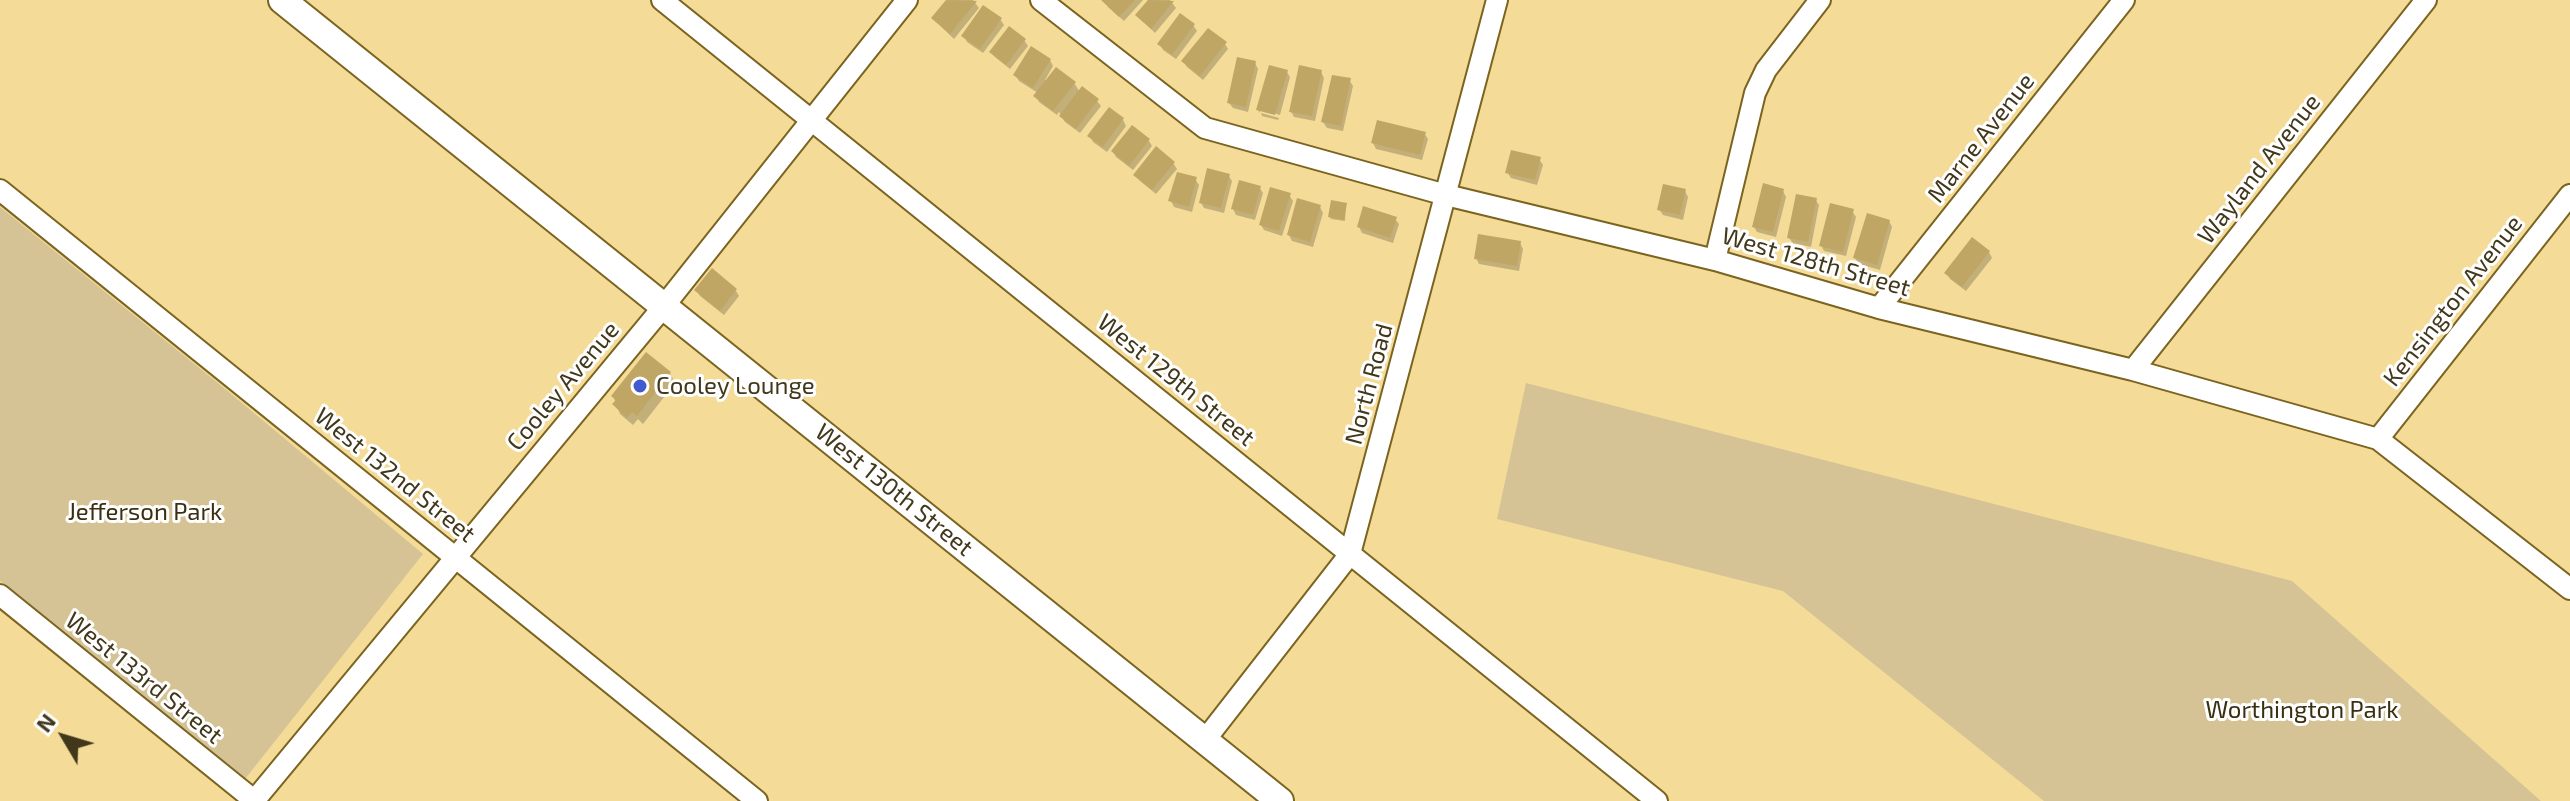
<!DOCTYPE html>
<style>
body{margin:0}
#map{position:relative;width:2570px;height:801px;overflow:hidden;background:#f4db98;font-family:"Exo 2",sans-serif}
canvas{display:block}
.north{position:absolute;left:24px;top:697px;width:80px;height:80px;-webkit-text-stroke:6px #fefefe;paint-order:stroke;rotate:308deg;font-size:22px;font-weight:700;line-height:32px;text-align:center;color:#41371b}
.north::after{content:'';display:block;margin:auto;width:28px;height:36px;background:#41371b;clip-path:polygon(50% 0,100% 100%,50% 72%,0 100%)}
</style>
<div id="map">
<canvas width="2570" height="801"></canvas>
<div class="north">N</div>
</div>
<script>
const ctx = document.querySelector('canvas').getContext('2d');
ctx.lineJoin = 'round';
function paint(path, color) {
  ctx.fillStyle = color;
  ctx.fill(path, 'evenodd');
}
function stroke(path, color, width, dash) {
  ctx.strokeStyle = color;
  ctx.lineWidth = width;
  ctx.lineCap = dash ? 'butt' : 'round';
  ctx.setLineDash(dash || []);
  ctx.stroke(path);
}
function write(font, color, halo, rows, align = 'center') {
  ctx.font = font + ' "Exo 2",sans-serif';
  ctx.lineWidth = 6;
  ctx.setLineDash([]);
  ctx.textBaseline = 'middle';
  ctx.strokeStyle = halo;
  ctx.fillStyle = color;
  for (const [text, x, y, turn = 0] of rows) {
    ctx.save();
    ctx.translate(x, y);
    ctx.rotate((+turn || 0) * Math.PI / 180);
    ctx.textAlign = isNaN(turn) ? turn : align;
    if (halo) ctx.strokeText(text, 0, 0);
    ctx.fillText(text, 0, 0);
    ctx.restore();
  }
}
paint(new Path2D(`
 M0,207L218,383L423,554L245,779L0,581Z
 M1526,383L2292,581L2541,801H2044L1783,591L1497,519Z`), '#d5c396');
paint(new Path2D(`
 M949,0H973L979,8L954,39L933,19Z
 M1106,0H1143L1124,21L1108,7Z
 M1150,0H1170L1176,8L1155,33L1137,15Z
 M1000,19L1004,25L983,53L967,42L964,36Z
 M1193,25L1197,31L1176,59L1163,50L1160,44Z
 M1024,40L1028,46L1010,69L995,57L991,52Z
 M1225,44L1228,49L1203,80L1187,67L1183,61Z
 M1050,60L1053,66L1045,80L1074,83L1080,92L1097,101L1101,106L1080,133L1065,122L1059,112L1057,115L1039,102L1036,96L1038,93L1019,81L1015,75Z
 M1255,63L1258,69L1248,112L1233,108L1229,103Z
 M1287,72L1290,77L1280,115L1260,109V113L1258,110Z
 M1321,72L1324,78L1315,121L1294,117L1291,111Z
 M1349,80L1353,86L1343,131L1327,128L1323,122Z
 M1109,110L1123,120L1126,126L1107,152L1093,142L1090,136Z
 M1261,113L1279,118L1278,120L1262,116Z
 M1424,133L1428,139L1422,160L1376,149L1373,143Z
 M1149,141L1152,146L1133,170L1116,157L1113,152Z
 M1539,159L1543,165L1537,185L1511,178L1507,172Z
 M1173,163L1177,169L1156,194L1139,180L1136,175Z
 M1228,175L1232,181L1224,213L1204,208L1201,203Z
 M1195,179L1199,185L1192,212L1174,207L1171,201Z
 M1259,187L1263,193L1255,220L1236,215L1233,209Z
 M1685,191L1688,197L1683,220L1663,215L1659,209Z
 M1783,191L1786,197L1776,237L1757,232L1754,227Z
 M1289,195L1293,201L1282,236L1264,230L1261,225Z
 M1815,199L1819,205L1811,247L1793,243L1789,238Z
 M1346,205L1345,221L1331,219L1330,217Z
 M1320,207L1323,213L1313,247L1292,241L1289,235Z
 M1852,211L1856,217L1846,256L1824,251L1821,245Z
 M1395,219L1399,224L1393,243L1362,233L1359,227Z
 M1889,221L1892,227L1880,270L1859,264L1855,258Z
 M1520,243L1523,249L1519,271L1479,264L1476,258Z
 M1989,252L1992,258L1966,291L1950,279L1947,273Z
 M712,271L736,291L739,296L724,315L700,296L697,290Z
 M670,373L675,383L643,424L638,419L633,425L620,414L613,396Z`), '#0003');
paint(new Path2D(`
 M946,0L977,1L950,34L931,18Z
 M1101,0H1135L1119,17Z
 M1148,0L1174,1L1151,29L1135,15Z
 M983,5L1002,18L980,49L961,36Z
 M1180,13L1195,24L1172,55L1157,44Z
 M1009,26L1026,39L1006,65L989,52Z
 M1208,28L1227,42L1200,76L1181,61Z
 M1031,46L1051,59L1033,88L1013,75Z
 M1237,57L1256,61L1246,107L1227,103Z
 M1269,65L1288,70L1275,115L1256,110Z
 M1299,65L1322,70L1312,116L1289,112Z
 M1056,67L1076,82L1053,111L1033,96Z
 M1332,75L1351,78L1341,126L1321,122Z
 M1082,86L1099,99L1076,129L1059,116Z
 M1109,107L1124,118L1103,147L1087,136Z
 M1377,120L1426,132L1420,155L1371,143Z
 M1132,125L1150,139L1129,166L1111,151Z
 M1156,146L1175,162L1152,190L1133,175Z
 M1511,150L1541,157L1535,180L1505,173Z
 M1207,168L1230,174L1221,208L1199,203Z
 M1177,172L1197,177L1189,207L1168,201Z
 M1239,180L1261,186L1253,215L1231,209Z
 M1763,183L1784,189L1773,232L1752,227Z
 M1663,184L1686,189L1680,215L1657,210Z
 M1270,187L1291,193L1279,231L1259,225Z
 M1796,194L1817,198L1808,242L1787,238Z
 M1297,198L1321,205L1310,242L1287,235Z
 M1331,200L1347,203L1344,220L1328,217Z
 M1830,203L1854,209L1843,252L1819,246Z
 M1363,206L1397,217L1390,238L1357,227Z
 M1867,213L1890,220L1877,265L1853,258Z
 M1478,234L1521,241L1517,266L1474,259Z
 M1972,237L1990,251L1962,287L1944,273Z
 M712,268L737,289L720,311L694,290Z
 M646,352L671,372L637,416L632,412L627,418L612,404L616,400L611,396Z`), '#bfa665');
const minor = new Path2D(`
 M662,0L1657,801
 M1041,0L1205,128L1446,195L1715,260L1879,308L2133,370L2378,439L2570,589
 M0,190L757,801
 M1715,260L1755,93L1766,70L1820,0
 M1879,308L2124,0
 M2133,370L2426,0
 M2378,439L2570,195
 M0,595L255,801
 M1205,740L1350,554L1497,0
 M254,801L664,306L907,0`);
const major = new Path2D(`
 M282,0L1280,801`);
stroke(minor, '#7b6420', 24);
stroke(major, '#7b6420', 30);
stroke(minor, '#fff', 20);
stroke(major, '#fff', 26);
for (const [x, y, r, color] of [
 [640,386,8,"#415acd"]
]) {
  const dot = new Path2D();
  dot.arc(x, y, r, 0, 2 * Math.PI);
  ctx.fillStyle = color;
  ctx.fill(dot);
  stroke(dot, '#fefefe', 3);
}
write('24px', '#41371b', '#fefefe', [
 ["Marne Avenue",1981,138,-52],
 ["Wayland Avenue",2259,169,-52],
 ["West 128th Street",1816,262,16],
 ["Kensington Avenue",2453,301,-52],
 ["West 129th Street",1176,380,39],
 ["North Road",1369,384,-75],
 ["Cooley Avenue",563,386,-50],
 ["West 132nd Street",395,475,39],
 ["West 130th Street",894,490,39],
 ["West 133rd Street",144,678,39]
]);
write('24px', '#41371b', '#fefefe', [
 ["Cooley Lounge",656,386]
], 'left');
write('24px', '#3a2f0f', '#fefefe', [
 ["Jefferson Park",145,512],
 ["Worthington Park",2302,710]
]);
</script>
